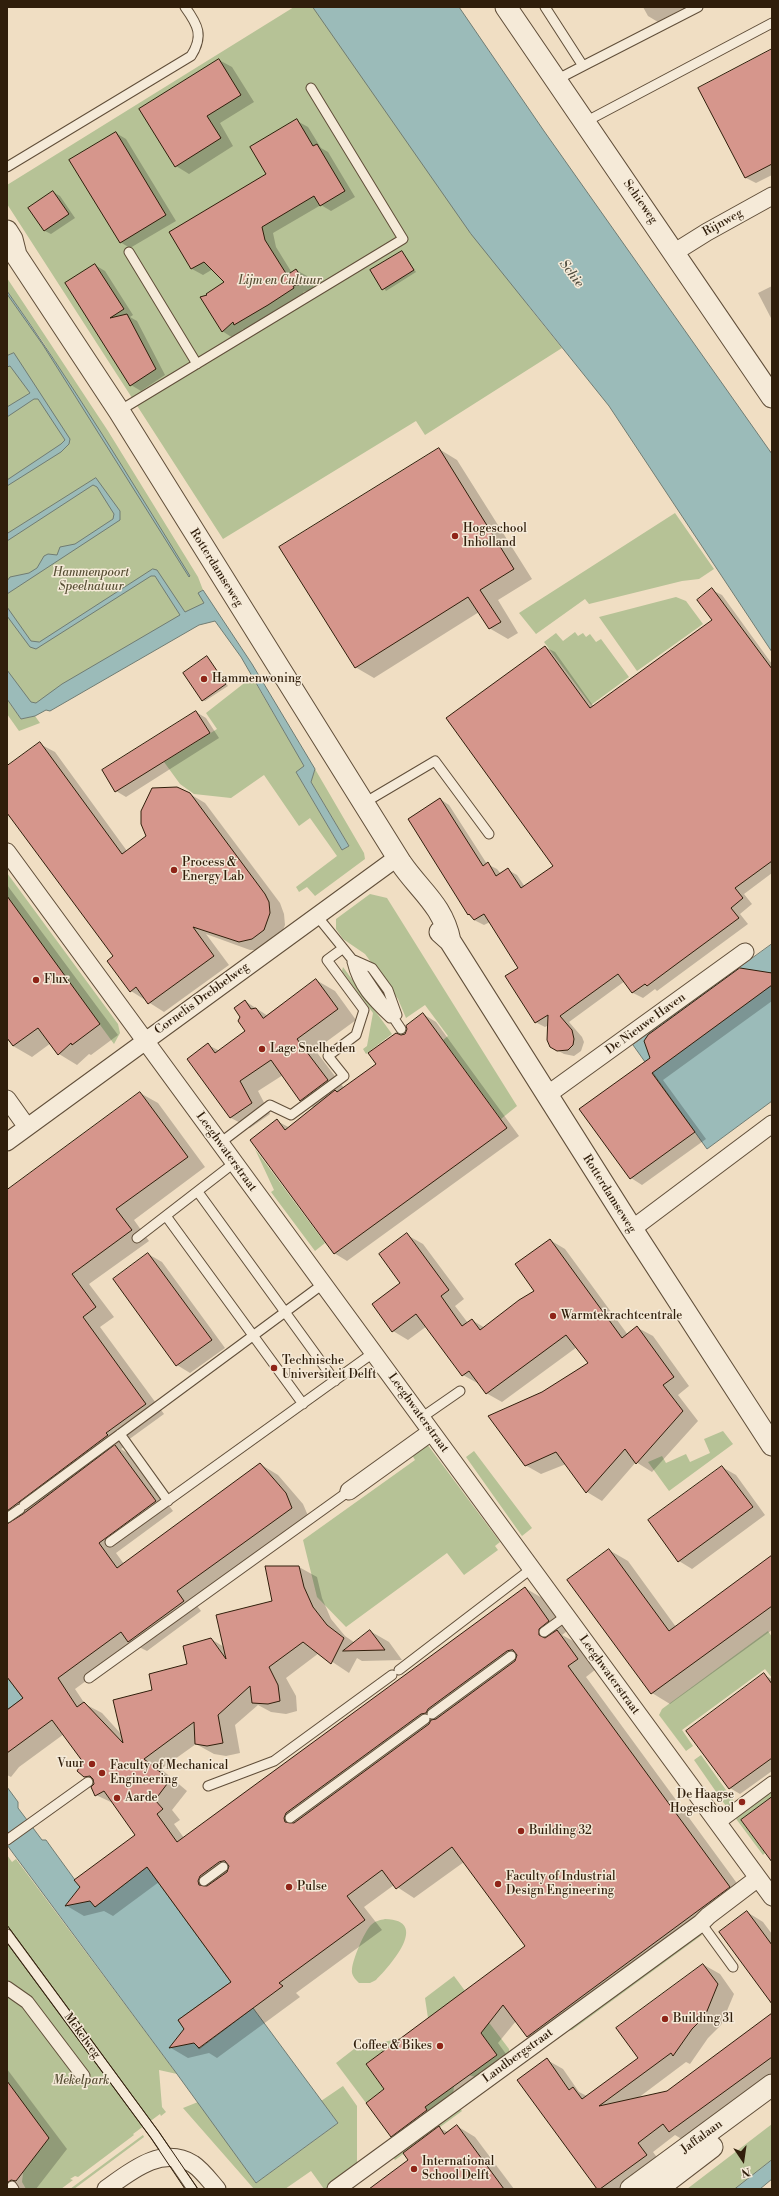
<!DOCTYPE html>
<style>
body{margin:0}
#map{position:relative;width:779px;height:2196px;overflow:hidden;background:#f0dec3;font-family:"Libre Bodoni",serif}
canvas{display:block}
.frame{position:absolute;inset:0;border:8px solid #301e0b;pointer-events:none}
.north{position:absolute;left:723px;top:2140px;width:40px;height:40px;-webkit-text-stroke:3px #f5ead8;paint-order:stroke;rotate:167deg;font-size:11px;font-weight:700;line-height:16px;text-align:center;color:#301e0b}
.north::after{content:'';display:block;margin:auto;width:14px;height:18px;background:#301e0b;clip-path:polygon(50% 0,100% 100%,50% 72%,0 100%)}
</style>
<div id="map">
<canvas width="779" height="2196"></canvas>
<div class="frame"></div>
<div class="north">N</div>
</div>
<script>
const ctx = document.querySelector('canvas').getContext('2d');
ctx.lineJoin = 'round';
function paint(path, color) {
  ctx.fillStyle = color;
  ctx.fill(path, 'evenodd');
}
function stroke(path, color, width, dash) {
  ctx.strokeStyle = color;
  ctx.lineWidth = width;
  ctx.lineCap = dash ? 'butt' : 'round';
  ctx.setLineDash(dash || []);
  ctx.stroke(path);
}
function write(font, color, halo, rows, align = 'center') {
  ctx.font = font + ' "Libre Bodoni",serif';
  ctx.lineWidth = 3;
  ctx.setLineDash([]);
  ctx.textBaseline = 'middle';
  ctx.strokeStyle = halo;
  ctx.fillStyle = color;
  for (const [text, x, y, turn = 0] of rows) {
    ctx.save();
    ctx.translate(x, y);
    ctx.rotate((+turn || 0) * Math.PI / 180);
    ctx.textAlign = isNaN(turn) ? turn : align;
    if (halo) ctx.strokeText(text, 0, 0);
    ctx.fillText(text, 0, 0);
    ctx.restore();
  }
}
paint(new Path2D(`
 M294,7H316L530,308L562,348L425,435L416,421L223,539L7,204V185Z
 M7,278L108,431L198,577L203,590H201L212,608L28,712L7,685V294L43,345L184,567L43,342L7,291Z
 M675,513L714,569L699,579L682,581L589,604L585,599L536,634L519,613Z
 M676,597L686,601L703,624L637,671L599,617Z
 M575,632L578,636L583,633L586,637L590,634L596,642L601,639L629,677L591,705L544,642L556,633L563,641Z
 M252,677L305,767L296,772L342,850L349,846L311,782L315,769L364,853L365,859L315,896L307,887L299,892L296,887L337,856L310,818L299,826L264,775L231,798L194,794L180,784L164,762L217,729L206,713Z
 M7,699L21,719L35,716L40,723L19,731L7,714Z
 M7,873L118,1024L120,1033L114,1044L7,898Z
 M370,894L387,898L517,1106L501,1119L443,1040L448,1036L425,1005L406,1018L398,999L365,954L343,939L336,929V919Z
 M343,967L392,1034L366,1054L363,1049L367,1046L373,1013L342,971Z
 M255,1149L325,1243L315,1251L271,1192L274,1190Z
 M723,1431L733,1444L669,1491L648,1462L662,1456L666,1463L686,1454L690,1462L710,1453L704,1439Z
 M427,1444L500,1542L495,1546L498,1550L464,1575L447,1553L346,1627L317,1597L303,1540L415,1460L412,1455Z
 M474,1451L532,1528L522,1536L466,1457Z
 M768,1631L772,1637V1678L765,1669L682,1730L693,1746L686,1751L659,1715L662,1709Z
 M701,1755L736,1804L728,1809L694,1760Z
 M772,1788V1797L741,1820L765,1853L763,1855L734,1816Z
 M7,1855L12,1862L16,1859L177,2074L159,2070L162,2107L166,2112L161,2116L160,2114L133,2134L134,2135L78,2177L75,2176L70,2179L73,2180L61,2189H26L22,2182L24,2164L7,2138Z
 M385,1919C431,1920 390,1966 376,1980L370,1983H359C355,1979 351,1975 352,1969C353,1959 364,1932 371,1925C375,1921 380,1920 385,1919Z
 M696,1934L702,1935L572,2030L560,2032Z
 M454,1976L474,2003L428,2018L425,1998Z
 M478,2008L509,2049V2054L478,2078L469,2075L497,2055L469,2016Z
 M401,2038L366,2064L384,2089L366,2103L336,2063L354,2049Z
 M343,2086L357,2106V2166L329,2189H324L311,2171L285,2189H254L183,2108L198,2102L256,2183L338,2123L321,2101Z
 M454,2086L453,2096L429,2113L425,2107Z
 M459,2107L462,2111L395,2160L392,2156Z
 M772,2124V2160L735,2189H687Z
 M143,2135L144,2137L74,2189H70Z`), '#b6c296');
const water = new Path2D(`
 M313,7H459L544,131L772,454V652L609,406L471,234Z
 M7,291C72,383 131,480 190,576L189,577L43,345L7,294Z
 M14,353L70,439L69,444L61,452L7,486V480L61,444L65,440L38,399H34L7,417V407L30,393L10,366L7,367V356Z
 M96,478L120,511V520L7,594V581L10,577L29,573L37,568L44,556L48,554L57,555L60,547L75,544L113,519L114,514L97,487L93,485L7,541V534Z
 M153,569L157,570L185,612L204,603L198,593L203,590L252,664L315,769L311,782L349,846L342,850L296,772L304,766L241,657L215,621L199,625L50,711L46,710L35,716L21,719L7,699V670L31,702L36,703L62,684L180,615L155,576H151L36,649L30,647L7,616V607L31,641L39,642Z
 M772,944V1101L707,1149L633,1045Z
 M7,1677L23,1698L7,1710Z
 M7,1787L18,1802V1808L42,1840H46L51,1847L83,1891L78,1903L83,1901L87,1896L95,1907L147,1867L231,1982L178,2020L199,2049L253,2008L338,2123L256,2183L177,2074L7,1845Z
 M772,2160V2179L760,2189H735Z`);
paint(water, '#9bbbb9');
stroke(water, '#707c73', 1);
paint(new Path2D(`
 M643,7H685L658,22L648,16Z
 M772,51V175L756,183L746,178L700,88Z
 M219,60L232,67L254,102L220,123L233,146L189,174L176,166Z
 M297,121L308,127L321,148L328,152L355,197L331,211L321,205L273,233L276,247L292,273L296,270L307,276L315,289L303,292L304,294L246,330L243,329L233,338L222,331L208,296L226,283L213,269L203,275L192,269L170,232L268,174Z
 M116,133L126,139L176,221L130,248L120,242Z
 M53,192L60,196L75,218L51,234L45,231Z
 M402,253L416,272L386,291L372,271Z
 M95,265L105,271L133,315L130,317L137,321L165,375L141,391L131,385L67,284Z
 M772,286V320L758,293Z
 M439,449L457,460L532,579L498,600L518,633L508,639L489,628L479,612L374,678L355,667Z
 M712,590L722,595L772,664V873L744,894L752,904L740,914L748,924L657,991L655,989L643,998L633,993L625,981L569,1022L582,1037L584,1042L581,1051L574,1056L564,1054L553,1048L549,1025L545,1027L535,1022L519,969L490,922L484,925L474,920L440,799L449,805L487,864L497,869L501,874L508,870L517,875L525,887L554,866L545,647L555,652L594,707L713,620Z
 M207,658L228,686L205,701L202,700Z
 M196,712L206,718L219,738L126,797L116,791Z
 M40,744L55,752L127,851L147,837L190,794L205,803L280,903L284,914L285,925L281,935L261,950H250L206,934L229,965L164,1012L131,991L115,957L7,809V768Z
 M7,885L118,1035L91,1055L89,1054L77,1065L59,1054L51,1043L32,1057L13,1046L7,1038Z
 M772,974V1001L663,1080L706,1139L642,1185L631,1178L651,1058Z
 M316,980L335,991L356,1020L315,1050L344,1088L378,1064L401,1036L405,1035L423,1014L436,1022L519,1136L347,1261L334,1253L277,1121L290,1128L310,1113L309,1111L313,1107L301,1100L283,1075L258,1091L270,1114L250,1128L231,1118L188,1059L208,1045L220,1051L247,1032L245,1001L268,1016Z
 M140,1093L158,1103L205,1167L134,1220L149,1241L89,1284L114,1317L100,1327L164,1414L124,1443L125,1446L121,1449L133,1457L173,1511L116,1553L124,1564L260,1464L278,1475L303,1504L309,1518L194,1602L201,1611L147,1651L135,1645L75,1689L85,1704L102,1713L122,1735L153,1690L189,1665L211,1639L224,1647L273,1602L266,1567H299L317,1577L322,1598L331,1619L345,1636L355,1643L370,1631L389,1642L402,1660L362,1661L357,1658L349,1673L319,1653L286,1678L296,1696L297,1711L286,1714L271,1712L258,1705L235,1725L240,1753L226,1756L214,1754L196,1744L161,1769L187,1791L172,1810L180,1820L174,1824L184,1838L525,1588L542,1598L567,1631L562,1635L575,1642L596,1669L586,1677L747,1897L545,2046L527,2036L516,2021L498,2043L514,2065L442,2118L444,2121L409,2146L392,2136L386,2090L526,1947L464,1862L414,1898L394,1885L364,1907L382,1930L296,1993L300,1997L217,2058L209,2053L188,2058L171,2048L186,2029L232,1982L159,1882L113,1916L104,1911L84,1916L67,1906L81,1887L137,1835L115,1804L96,1795L94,1782L85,1776L84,1762L64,1734L19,1767L11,1777L7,1775V1711L24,1699L7,1675V1191Z
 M407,1235L423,1244L464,1299L455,1306L468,1323L472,1320L485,1328L536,1291L550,1240L565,1249L628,1335L638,1328L653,1336L689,1386L678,1395L698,1421L652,1472L636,1462L602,1501L587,1492L566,1464L541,1474L525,1465L543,1392L589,1364L577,1347L502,1402L486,1393L479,1384L463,1375L427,1326L408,1340L393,1331Z
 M148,1254L162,1262L225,1348L190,1373L177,1365Z
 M722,1467L736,1475L765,1515L692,1569L679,1561L649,1521Z
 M609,1550L628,1561L676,1627L772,1557V1630L670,1704L652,1693Z
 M764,1675L772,1679V1771L740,1794L730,1788L688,1731Z
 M747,1912L763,1922L772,1934V2001Z
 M704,1965L720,1974L734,1994L721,2025L708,2038L690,2064L686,2062L638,2098L667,2092L772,2014V2077L685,2141L675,2135L653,2152L662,2164L629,2189H599L547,2060L563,2069L579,2092L587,2096L639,2059Z
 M7,2069L67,2149L36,2189H7Z
 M457,2126L475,2137L514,2189H370L410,2160L439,2128L448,2132Z`), '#0003');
const building = new Path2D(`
 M772,49V164L745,178L698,88Z
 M219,59L241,95L207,116L221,138L175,167L139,109Z
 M297,119L313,146L317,144L345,191L320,206L314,196L262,227L265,240L287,275L296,269L305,283L293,286L294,288L268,305L234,325L233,322L222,332L200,297L207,295L206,294L224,282L204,262L191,269L169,232L266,174L250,147Z
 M116,132L166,215L120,243L69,160Z
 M53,191L69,214L44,231L28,208Z
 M402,251L414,270L382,290L370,270Z
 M95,264L124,309L110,318L127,314L156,369L130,386L65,283Z
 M439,448L514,569L480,590L501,622L489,629L468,597L355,668L279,547Z
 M712,588L772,669V861L735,888L743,898L731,908L739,918L682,960L647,986L645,984L632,993L618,974L560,1016L572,1030L574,1039L573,1045L568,1050L557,1051L550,1047L547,1040L548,1015L535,1023L505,976L518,968L484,914L474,920L469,914L468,915L408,819L440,798L483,866L488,862L496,876L508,868L521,888L553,866L446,718L545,646L590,708L712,620L697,600Z
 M207,656L226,684L202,701L183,673Z
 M196,711L210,733L115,792L102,770Z
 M40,742L122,854L146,836L141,824V811L152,788L177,787L190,793L265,894L269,902L270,913L264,930L252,939L239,942L193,927L214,956L148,1004L136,987L130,992L107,961L113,956L7,813V766Z
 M7,896L100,1024L72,1045L71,1043L58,1055L38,1028L13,1046L7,1038Z
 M740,968L772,973V985L652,1073L695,1132L630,1179L579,1109L650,1058L644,1041L648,1035Z
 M316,979L338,1009L297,1039L328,1080L300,1101L271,1060L240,1081L252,1103L230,1118L187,1059L208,1043L215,1053L245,1031L238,1021L240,1017L234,1008L245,1000L251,1009L256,1008L263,1018Z
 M423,1013L507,1128L334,1254L250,1140L277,1119L285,1130L335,1090L337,1092L376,1064L368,1053L396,1033L401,1035L405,1034L407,1029L406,1026Z
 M140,1092L188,1157L116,1209L132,1230L72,1274L96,1307L83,1317L146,1404L106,1433L108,1435L7,1511V1190Z
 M407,1233L449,1290L441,1296L462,1326L472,1319L480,1330L519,1300L534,1291L515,1264L550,1239L622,1338L637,1326L674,1377L663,1385L683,1411L636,1464L625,1449L586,1493L556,1452L525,1466L488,1416L542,1392L588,1363L566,1335L486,1394L469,1371L462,1376L416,1314L392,1332L372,1304L400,1283L379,1254Z
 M148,1253L212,1340L176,1366L113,1279Z
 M115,1445L156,1501L99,1543L117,1568L260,1463L286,1493L292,1508L177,1591L184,1601L128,1642L121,1632L58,1678L77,1707L84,1702L123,1743L113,1700L152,1690L149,1674L187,1664L183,1646L211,1638L226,1659L216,1615L272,1601L265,1566H299L304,1587L313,1607L327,1625L344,1638L331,1664L303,1642L269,1667L278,1685L280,1701L268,1704L252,1703L250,1686L218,1715L223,1743L207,1746L195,1744L194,1722L144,1759L170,1780L155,1800L163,1809L157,1814L177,1842L525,1587L549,1621L539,1629V1635L545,1638L557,1630L560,1634L578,1659L568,1666L730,1887L527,2037L503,2005L481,2033L497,2055L425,2107L427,2110L391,2137L366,2103L384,2089L366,2064L525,1946L452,1847L396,1889L382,1870L347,1896L365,1920L279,1983L283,1986L199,2048L194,2043L169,2048L184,2029L178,2020L231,1982L147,1867L95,1907L90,1901L65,1906L80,1887L74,1880L135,1835L104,1791L95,1796L91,1787L94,1784L93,1779L90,1776L84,1777L77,1771L83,1762L52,1720L7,1753V1710L23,1698L7,1677V1524L23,1514ZM513,1650L517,1655L515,1661L436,1719L431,1720L429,1724L294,1823L285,1822L284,1818L286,1813L421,1714L426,1713L428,1709L507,1651ZM225,1861L229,1866L227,1872L207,1886L199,1885L198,1881L200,1876L219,1862Z
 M722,1466L753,1507L678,1562L648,1520Z
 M609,1549L669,1631L772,1555V1606L651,1694L567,1580Z
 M370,1630L385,1650L343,1651Z
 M764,1673L772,1684V1758L729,1789L686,1731Z
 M772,1797V1862L741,1820Z
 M747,1911L772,1945V2004L719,1932Z
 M703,1964L718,1984L705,2016L692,2029L673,2056L671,2053L599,2106L667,2091L772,2013V2057L669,2132L663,2124L638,2143L647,2155L600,2189H597L517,2080L547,2058L569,2090L573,2087L582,2099L638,2058L616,2028Z
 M7,2081L49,2138L16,2181L11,2180L7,2183Z
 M457,2125L504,2189H369L408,2160L403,2153L439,2126L444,2134Z`);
paint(building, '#d6968c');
stroke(building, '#301e0b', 1);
const service = new Path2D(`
 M545,7L583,66L556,80
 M583,66L698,7
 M585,122L772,23
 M7,167L191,56C204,36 198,25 185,7
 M129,252L197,364
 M119,411L403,239L311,88
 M364,803L435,761L489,834
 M317,916L364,974L401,1029
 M354,960L372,968L388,990L397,1015
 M352,962C358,987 371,1000 390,1018
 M220,1143L270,1105L291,1115L344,1076L328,1056L356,1035L364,1010L327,960L342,949
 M198,1192L335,1381
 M166,1216L303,1404
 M137,1238L234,1163
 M421,1418L460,1391
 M120,1434L168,1501
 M24,1505L323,1284
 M7,1518L20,1509
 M110,1542L373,1353
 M544,1632L566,1616
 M399,1670L531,1569
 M89,1678L349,1491
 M432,1714L511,1656
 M208,1786L274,1761L392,1675
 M290,1818L425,1719
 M7,1840L88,1782
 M204,1881L223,1867
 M701,1923L733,1967
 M7,1934L155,2135L192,2189
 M12,2186L14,2189`);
const pedestrian = new Path2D(`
 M718,1823L772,1783
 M7,1988L27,2002L83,2076`);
const minor = new Path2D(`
 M675,252L707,232L772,196
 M7,852L772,1897
 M547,1095L745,952
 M7,1099L27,1127
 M7,1142L398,857
 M632,1229L772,1124
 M349,1491L431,1432
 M106,2189C131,2171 162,2145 193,2164C202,2170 210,2181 217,2189
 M336,2189L701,1923L708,1916L758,1878`);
const tertiary = new Path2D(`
 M506,7L772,397
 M7,231L12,239L16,255L119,411L401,863C420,891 443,905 450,941
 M440,932L450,941L632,1229L772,1445
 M631,2189L772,2085
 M657,2189L712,2147`);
stroke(service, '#604e39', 11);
stroke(pedestrian, '#604e39', 15);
stroke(minor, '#604e39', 19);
stroke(tertiary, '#604e39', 23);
stroke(service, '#f5ead8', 9);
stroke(pedestrian, '#f5ead8', 13);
stroke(minor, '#f5ead8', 17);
stroke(tertiary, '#f5ead8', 21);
stroke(new Path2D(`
 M7,1925L159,2132L198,2189
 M7,1943L151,2138L185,2189`), '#301e0b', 1);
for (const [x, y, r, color] of [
 [455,536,4,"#8f2418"],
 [204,679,4,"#8f2418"],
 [174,870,4,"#8f2418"],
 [36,980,4,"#8f2418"],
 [262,1049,4,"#8f2418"],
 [553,1316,4,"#8f2418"],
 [274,1368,4,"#8f2418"],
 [92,1764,4,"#8f2418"],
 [102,1773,4,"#8f2418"],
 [117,1798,4,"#8f2418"],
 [742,1802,4,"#8f2418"],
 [521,1831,4,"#8f2418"],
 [498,1884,4,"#8f2418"],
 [289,1887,4,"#8f2418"],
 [665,2019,4,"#8f2418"],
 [440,2046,4,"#8f2418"],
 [414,2169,4,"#8f2418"]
]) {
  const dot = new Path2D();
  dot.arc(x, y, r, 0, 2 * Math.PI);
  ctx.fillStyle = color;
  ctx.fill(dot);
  stroke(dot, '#f5ead8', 1.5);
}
write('12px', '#301e0b', '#f5ead8', [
 ["Schieweg",640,202,55],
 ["Rijnweg",723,223,-29],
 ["Rotterdamseweg",216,568,58],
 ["Cornelis Drebbelweg",202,999,-36],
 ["De Nieuwe Haven",646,1024,-36],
 ["Leeghwaterstraat",226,1152,54],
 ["Rotterdamseweg",609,1194,58],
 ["Leeghwaterstraat",418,1413,54],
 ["Leeghwaterstraat",609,1675,54],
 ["Mekelweg",82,2036,54],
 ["Landbergstraat",518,2056,-36],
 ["Jaffalaan",702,2137,-36]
]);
write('italic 12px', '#584f35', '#f5ead8', [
 ["Lijm en Cultuur",280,281],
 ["Hammenpoort",91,573],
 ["Speelnatuur",91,587],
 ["Mekelpark",81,2081]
]);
write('12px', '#301e0b', '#f5ead8', [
 ["Hogeschool",463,529],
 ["Inholland",463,543],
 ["Hammenwoning",212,679],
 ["Process &",182,863],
 ["Energy Lab",182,877],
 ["Flux",44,980],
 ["Lage Snelheden",270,1049],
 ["Warmtekrachtcentrale",561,1316],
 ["Technische",282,1361],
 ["Universiteit Delft",282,1375],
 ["Vuur",84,1764,"right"],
 ["Faculty of Mechanical",110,1766],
 ["Engineering",110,1780],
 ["De Haagse",734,1795,"right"],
 ["Hogeschool",734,1809,"right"],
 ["Aarde",125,1798],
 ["Building 32",529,1831],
 ["Faculty of Industrial",506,1877],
 ["Design Engineering",506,1891],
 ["Pulse",297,1887],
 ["Building 31",673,2019],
 ["Coffee & Bikes",432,2046,"right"],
 ["International",422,2162],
 ["School Delft",422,2176]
], 'left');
write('italic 13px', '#504d3f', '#f5ead8', [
 ["Schie",571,274,53]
]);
</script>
